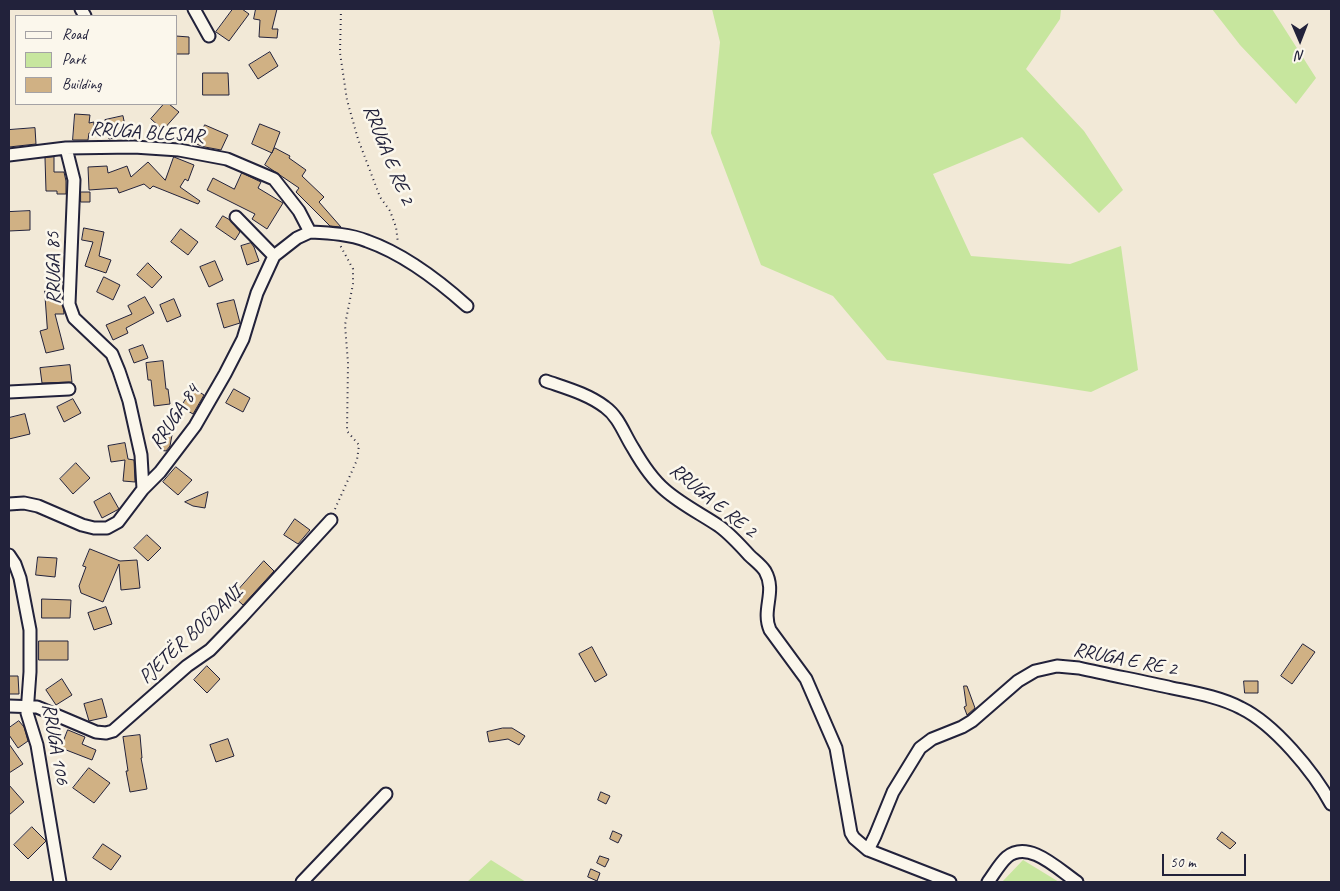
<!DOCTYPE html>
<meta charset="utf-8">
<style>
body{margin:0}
#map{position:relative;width:1340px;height:891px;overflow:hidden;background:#f2e9d7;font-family:Caveat,sans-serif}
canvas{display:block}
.frame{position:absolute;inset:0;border:10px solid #22223b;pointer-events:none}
.legend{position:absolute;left:15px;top:15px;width:162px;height:90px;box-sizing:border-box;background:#fbf7ec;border:1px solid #a4a2a5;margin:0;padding:6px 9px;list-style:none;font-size:15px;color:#22223b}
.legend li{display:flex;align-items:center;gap:10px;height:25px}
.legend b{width:25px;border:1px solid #a4a2a5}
.north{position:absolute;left:1275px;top:15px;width:50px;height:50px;-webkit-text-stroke:4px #fbf7ec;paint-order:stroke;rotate:179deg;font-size:14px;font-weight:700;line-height:20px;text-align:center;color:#22223b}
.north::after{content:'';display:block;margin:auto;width:18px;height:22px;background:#22223b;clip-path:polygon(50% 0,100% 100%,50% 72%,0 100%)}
.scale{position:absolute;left:1162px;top:854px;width:84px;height:22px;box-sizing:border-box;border:2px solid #22223b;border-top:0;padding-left:6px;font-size:15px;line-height:18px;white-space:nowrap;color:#22223b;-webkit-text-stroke:4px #fbf7ec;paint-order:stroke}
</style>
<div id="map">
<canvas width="1340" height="891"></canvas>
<div class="frame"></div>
<ul class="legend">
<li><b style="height:6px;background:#fbf7ec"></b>Road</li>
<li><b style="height:14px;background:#c7e69e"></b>Park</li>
<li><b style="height:14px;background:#d0b184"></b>Building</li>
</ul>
<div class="north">N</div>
<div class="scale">50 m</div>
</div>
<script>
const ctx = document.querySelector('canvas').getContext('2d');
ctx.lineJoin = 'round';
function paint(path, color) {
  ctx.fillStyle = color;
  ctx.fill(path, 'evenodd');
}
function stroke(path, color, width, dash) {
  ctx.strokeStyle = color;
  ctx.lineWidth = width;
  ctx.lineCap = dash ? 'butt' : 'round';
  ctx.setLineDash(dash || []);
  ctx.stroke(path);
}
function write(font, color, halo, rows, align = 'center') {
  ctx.font = font + ' Caveat,sans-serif';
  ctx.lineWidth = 5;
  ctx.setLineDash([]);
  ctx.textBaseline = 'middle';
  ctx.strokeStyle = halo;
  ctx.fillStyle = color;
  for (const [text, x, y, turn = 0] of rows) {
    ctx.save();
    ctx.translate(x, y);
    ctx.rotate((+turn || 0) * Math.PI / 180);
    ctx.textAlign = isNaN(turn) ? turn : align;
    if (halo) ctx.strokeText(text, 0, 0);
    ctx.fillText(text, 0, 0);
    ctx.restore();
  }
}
paint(new Path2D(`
 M712,9H1061L1060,19L1026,69L1084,131L1123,190L1099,213L1022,137L933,174L971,256L1070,264L1121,246L1138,370L1091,392L887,360L833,296L761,265L711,133L720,42Z
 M1212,9H1272L1316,78L1296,104L1240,45Z
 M491,860L526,882H467Z
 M1023,860L1059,882H1002Z`), '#c7e69e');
const building = new Path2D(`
 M233,9H242L249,14L229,41L216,32Z
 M256,9H277L272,29H278L277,38L259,37L260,20L254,19Z
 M176,36L189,37V54H176Z
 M270,52L278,66L258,79L249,65Z
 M203,73H228L229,95H203Z
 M164,104H169L179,112L163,130L151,119Z
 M75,114L90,115L89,123L94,122L93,134L89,133L88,140H73Z
 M123,116L127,135L109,139L105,120Z
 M260,124L280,132L272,153L252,144Z
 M205,125L228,135L221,150L205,147L196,144Z
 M35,128L36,144L9,147V130Z
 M275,148L290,156L289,158L306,170L302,176L324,197L319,202L341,227L330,226L296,192L299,188L265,165Z
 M54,157V172H64L66,181V194H57V191H46L45,158Z
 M174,157L194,165L188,181L185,179L180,187L200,201L198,204L153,186L150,189L144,184L119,193L117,188L89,190L88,167L107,166L108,173L127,166L131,177L148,162L165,180Z
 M242,173L261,182L258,188L283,203L267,229L252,219L255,214L207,190L213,178L234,189Z
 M81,192H90V202H81Z
 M30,211V230L9,231V212Z
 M223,216L230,220L240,232L235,240L216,227Z
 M84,228L104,232L99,256L111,260L106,273L85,266L93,242L82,240Z
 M181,229L198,242L188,255L171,242Z
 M251,243L254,247L259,261L247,265L241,246Z
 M215,261L223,280L209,287L200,267Z
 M148,263L162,277L152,288L137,275Z
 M104,277L120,285L113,300L97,292Z
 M45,291H49L51,296L62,295L64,314H55L64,349L46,353L40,331L47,329Z
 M145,297L154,313L126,328L128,333L113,340L106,325L132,314L128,306Z
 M174,299L181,316L167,322L160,305Z
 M234,300L240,323L224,328L217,304Z
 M143,345L148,358L134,363L129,350Z
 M163,361L166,389H168L170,404L154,406L151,380H148L146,363Z
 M70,365L72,382L42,383L40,368Z
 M193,388L204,395L193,414L181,407Z
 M234,389L250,398L243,412L226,403Z
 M73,399L81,413L64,422L57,407Z
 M25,414L30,434L9,439V418Z
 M161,434L172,435L170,446L166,451L159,450Z
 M125,443L128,459L134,460L135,482L123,481L125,460L111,462L108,446Z
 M76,463L90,478L73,494L60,479Z
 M176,467L192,480L178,495L163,482Z
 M208,492L205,508L193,506L185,502Z
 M110,493L119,509L102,518L94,502Z
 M295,519L310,530L298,544L284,535Z
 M147,535L161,548L148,561L134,548Z
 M90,549L120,561L137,560L140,588L121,590L119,564L103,602L81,593L79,586L86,567L83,566Z
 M38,557L57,558L55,577L36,575Z
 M264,561L274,571L243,605L233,596Z
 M42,599L71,600L70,618H42Z
 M106,607L112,624L94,630L88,613Z
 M39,641H68V660H39Z
 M1303,644L1315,652L1292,684L1281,676Z
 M592,647L607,675L595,682L579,654Z
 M207,666L220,679L207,693L194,680Z
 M9,676H18L19,694H9Z
 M62,679L72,695L56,705L46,690Z
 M1244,681H1258V693H1245Z
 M964,686H967L975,708L967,715L964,707L966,706Z
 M102,699L107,717L89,721L84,704Z
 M19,721L24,727L28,741L18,748L9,735V728Z
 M503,728H512L525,736L519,745L508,739L489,742L487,732Z
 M68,730L85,737L82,744L96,750L92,760L61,748Z
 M140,735L142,758H141L147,789L130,792L126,771H128L123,737Z
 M228,739L234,756L216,762L210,745Z
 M9,744L23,764L9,773Z
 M89,768L110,783L94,803L73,788Z
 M9,785L24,802L9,815Z
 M601,792L610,796L606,804L598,800Z
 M32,827L46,841L28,859L14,845Z
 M613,831L622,835L618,843L610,839Z
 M1222,832L1236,843L1230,849L1217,839Z
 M103,844L121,856L111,870L93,858Z
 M600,856L609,859L605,867L597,863Z
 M591,869L600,873L597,881L588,877Z`);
paint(building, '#d0b184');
stroke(building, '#22223b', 1);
const minor = new Path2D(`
 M81,9L85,16
 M194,9L209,36
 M66,148L74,180L69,304L74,318L112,354L119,371L129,401L141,455L143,489
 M9,155L66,148L134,147L179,150L227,159L274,179L299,211L310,232
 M236,217L274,256
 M310,232C329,233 350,234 367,241C404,254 438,280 467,306
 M546,381C566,388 588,394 605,407C619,417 624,434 633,448C641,462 652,479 665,490C681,504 701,514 719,526C730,534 740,545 749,555C754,560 761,565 765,571C777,592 761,609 770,630L806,679L836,748L851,833L854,838L868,850L950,882
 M9,392L69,389
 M9,504L24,503L38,506L82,525L94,528H107L118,522L143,489L160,472L195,426L225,374L243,339L257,293L274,256L297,238L310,232
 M9,555L15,564L20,578L30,630V672L27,713L37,745L60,882
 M9,706L37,707L96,732L106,733L113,731L187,666L210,650L241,618L331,520
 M868,850L875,836L893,792L920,748L932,739L962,727L972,721L1018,681L1035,671L1057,666L1079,668C1110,675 1141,681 1172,688C1196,693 1220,697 1241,708C1274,724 1314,772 1331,804
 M302,882L386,794
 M988,882C994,874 1000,863 1007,857C1029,839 1059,870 1077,882`);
stroke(minor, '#22223b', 15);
stroke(new Path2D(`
 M341,9L340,53L347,100L358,139L380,197L390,211L396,227L398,243
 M335,509L357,460L359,445L347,431L348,363L345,325L353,284V269L340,245`), '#22223b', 2, [1, 4]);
stroke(minor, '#fbf7ec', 11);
write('20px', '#22223b', '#fbf7ec', [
 ["RRUGA BLESAR",147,133,4],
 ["RRUGA E RE 2",388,155,68],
 ["RRUGA 85",54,268,-91],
 ["RRUGA 84",175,417,-56],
 ["RRUGA E RE 2",713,501,39],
 ["PJETËR BOGDANI",191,635,-43],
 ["RRUGA E RE 2",1125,660,11],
 ["RRUGA 106",55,744,80]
]);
</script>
